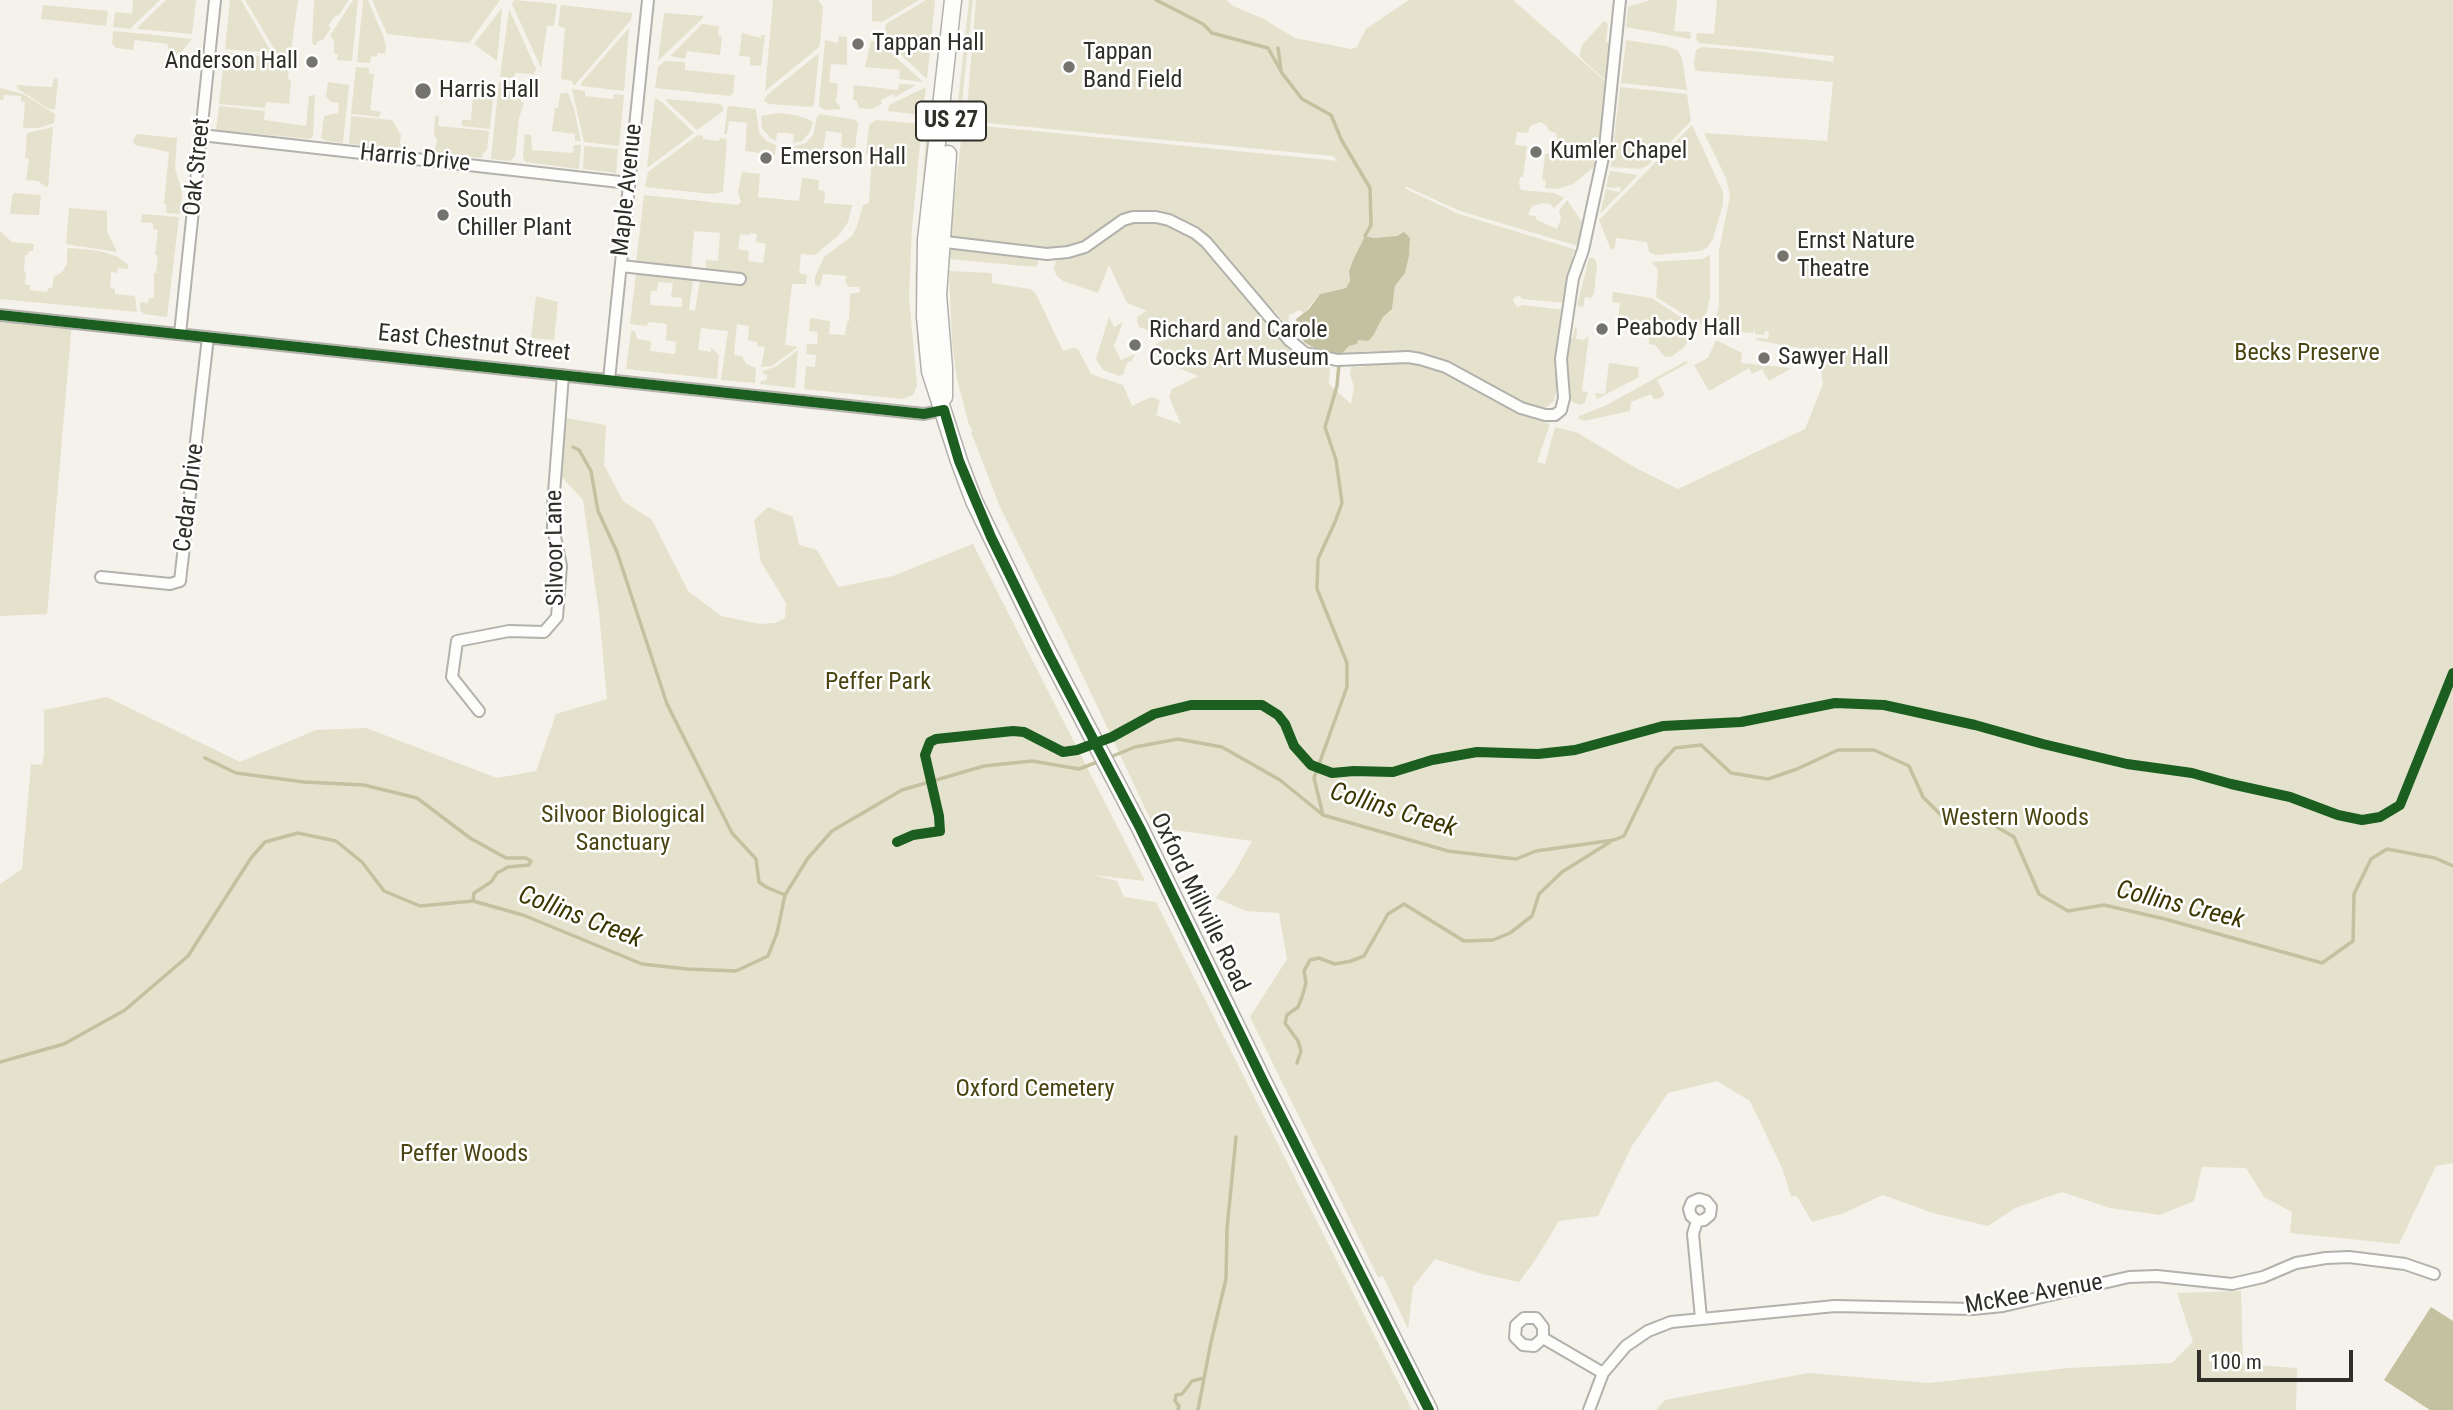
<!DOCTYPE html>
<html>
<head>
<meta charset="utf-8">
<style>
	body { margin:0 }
	#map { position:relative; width:2453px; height:1410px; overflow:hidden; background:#f4f2ea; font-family:"Roboto Condensed",sans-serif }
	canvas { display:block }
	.scale { position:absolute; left:2197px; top:1350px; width:156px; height:32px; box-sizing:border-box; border:4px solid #2f2e29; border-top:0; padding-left:9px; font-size:21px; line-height:24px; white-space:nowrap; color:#2f2e29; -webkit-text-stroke:5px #fff; paint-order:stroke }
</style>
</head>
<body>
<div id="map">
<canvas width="2453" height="1410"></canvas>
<div class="scale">100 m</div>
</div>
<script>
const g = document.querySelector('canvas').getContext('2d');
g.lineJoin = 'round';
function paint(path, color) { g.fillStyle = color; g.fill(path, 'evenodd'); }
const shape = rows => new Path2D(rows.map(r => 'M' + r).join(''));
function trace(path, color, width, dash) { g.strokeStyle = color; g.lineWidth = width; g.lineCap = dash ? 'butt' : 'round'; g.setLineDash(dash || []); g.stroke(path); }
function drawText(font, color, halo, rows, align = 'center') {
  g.font = font + ' "Roboto Condensed",sans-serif'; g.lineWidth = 5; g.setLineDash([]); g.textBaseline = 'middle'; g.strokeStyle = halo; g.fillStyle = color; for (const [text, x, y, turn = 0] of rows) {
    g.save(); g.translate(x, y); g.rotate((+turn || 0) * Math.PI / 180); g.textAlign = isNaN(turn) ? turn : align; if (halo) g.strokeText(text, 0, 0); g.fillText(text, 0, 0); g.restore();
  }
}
const green = shape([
	[133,0,160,0,130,29,113,27,115,12,132,14],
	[166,0,196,0,192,34,138,29,138,27],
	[230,0,241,0,272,53,225,49],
	[245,0,298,0,291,51,288,51,287,55,277,54],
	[314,0,349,0,338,16,336,15,328,26,331,28,323,40,318,41,316,45,313,45,312,40],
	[353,0,358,0,352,61,337,60,338,54,334,53,334,40,330,36],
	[363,0,368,0,384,38,386,47,385,54,377,53,377,57,371,56,370,63,357,62],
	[372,0,500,0,469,43,387,34],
	[514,0,557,4,554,26,547,26,541,68,512,4],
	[773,0,818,0,823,7,820,44,818,48,765,91],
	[872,0,919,0,882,22,872,21],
	[926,0,935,0,927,79,884,39,886,24],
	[969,0,973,0,960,120,956,120],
	[976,0,1226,0,1233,6,1262,18,1295,38,1351,49,1357,47,1366,29,1409,0,1513,0,1606,82,1598,148,1569,154,1560,150,1556,133,1549,131,1547,126,1540,122,1530,126,1528,133,1517,132,1515,145,1527,146,1523,177,1520,177,1519,184,1521,190,1554,193,1564,198,1554,208,1550,204,1543,203,1532,206,1528,215,1535,216,1537,220,1557,229,1561,219,1559,211,1567,200,1583,223,1578,246,1460,211,1407,187,1404,188,1459,214,1577,250,1573,254,1565,303,1523,299,1519,296,1515,297,1513,301,1517,307,1523,305,1564,310,1558,383,1554,401,1545,408,1528,405,1451,363,1427,355,1401,351,1366,351,1342,356,1349,346,1357,344,1357,339,1373,336,1383,317,1392,309,1395,286,1405,273,1397,236,1374,238,1365,236,1353,260,1349,271,1350,281,1346,288,1320,294,1304,313,1299,310,1289,315,1288,327,1275,311,1270,311,1219,247,1203,232,1175,217,1158,212,1133,211,1115,218,1080,244,1047,250,950,237,963,124,1338,161,1333,156,966,121],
	[1650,0,1677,0,1674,31,1691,32,1690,39,1626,27,1628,7],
	[1717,0,2453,0,2453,1163,2436,1166,2399,1244,2290,1233,2292,1212,2264,1197,2246,1168,2202,1167,2194,1201,2160,1215,2110,1208,2062,1192,2015,1208,1988,1226,1933,1213,1883,1195,1844,1213,1812,1222,1797,1196,1791,1196,1783,1170,1750,1101,1717,1081,1668,1093,1632,1146,1598,1216,1559,1221,1536,1259,1519,1282,1482,1274,1435,1259,1413,1287,1408,1329,1383,1276,1378,1277,1250,1017,1287,959,1279,913,1246,911,1216,898,1234,873,1252,841,1154,827,1066,640,1000,507,971,432,973,431,969,425,957,379,952,344,949,271,990,273,992,274,992,283,1030,289,1036,294,1063,351,1073,348,1078,349,1091,374,1123,385,1132,406,1151,397,1160,400,1156,415,1181,424,1169,397,1172,389,1198,376,1157,359,1159,353,1153,351,1156,344,1169,338,1139,327,1137,321,1138,316,1147,311,1127,303,1109,265,1098,293,1063,281,1056,275,1054,268,1056,261,1091,249,1127,224,1134,222,1157,222,1180,230,1209,251,1289,350,1308,359,1330,365,1329,384,1351,404,1354,386,1350,375,1351,367,1362,367,1368,364,1406,362,1424,365,1443,371,1523,416,1550,424,1537,462,1545,464,1555,427,1578,433,1636,468,1678,489,1805,429,1823,384,1818,347,1804,349,1756,340,1756,338,1768,339,1769,332,1765,331,1764,335,1755,334,1754,328,1753,333,1712,330,1719,306,1719,250,1730,196,1726,178,1704,133,1827,141,1833,82,1699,71,1695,70,1694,64,1696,50,1702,47,1763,52,1833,62,1834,56,1699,43,1696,39,1697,33,1714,34],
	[43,5,108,11,106,26,41,19],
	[561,5,632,13,631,20,574,86,572,81,561,79,565,28,558,26],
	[502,8,502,9,497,61,474,44],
	[509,9,536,69,534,74,515,73,514,78,500,77],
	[664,13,703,16,703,18,658,61],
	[1604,21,1608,24,1606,42,1610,43,1606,79,1604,79,1580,57,1580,54,1582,45],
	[702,24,719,26,718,36,722,37,720,55,687,51,685,59,670,56],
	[629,28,624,91,581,86,581,83],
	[113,31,135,33,192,39,179,55,168,54,168,44,135,40,133,50,116,48,112,43],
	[742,33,761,38,761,35,765,35,761,66,750,65,750,57,739,56],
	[839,36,847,37,847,65,831,64,829,82,838,84,836,101,841,109,825,110,820,107,819,104,825,40,838,43],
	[1626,40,1666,46,1677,50,1682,58,1687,90,1621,83],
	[871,41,879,42,923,82,899,79,900,70,865,67],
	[225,52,287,59,286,65,289,66,288,79,291,80,289,104,266,102,265,108,219,104],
	[819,53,814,103,812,107,769,104,764,101,766,96],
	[665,61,685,62,685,70,735,75,733,93,730,96,655,88,658,67],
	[356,67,369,68,369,74,374,74,370,110,381,112,379,117,351,114],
	[54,78,58,79,55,109,49,109,18,89,16,85,52,87],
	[328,82,349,85,343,143,326,141,321,138,324,116,338,113,339,103,331,102,326,97],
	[499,82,514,83,513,91,522,93,521,102,524,103,519,118,515,156,510,161,491,159],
	[899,84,916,85,895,97,893,94,881,100,882,104,872,109,859,108,857,101,853,100,854,85,898,90],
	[926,87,922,115,888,111,889,105],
	[1620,87,1687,94,1691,121,1648,165,1641,169,1611,167],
	[0,88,23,94,55,114,54,123,39,128,23,128,25,102,21,101,21,96,4,95,3,100,0,100],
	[572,89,585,91,585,96,613,99,614,94,624,95,619,146,584,142],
	[564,93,568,93,574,109,581,141,575,141,575,134,552,131,555,108,558,108,560,94],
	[315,95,313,136,310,139,216,130,219,106,265,111,264,120,306,126,309,96],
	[473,97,493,99,490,129,462,126,462,120,471,120],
	[655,98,661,101,694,133,647,168],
	[667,99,720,104,723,107,723,111,697,130,666,101],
	[728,106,756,109,759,133,767,141,776,145,775,155,745,151,747,123,729,121,727,134,724,134],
	[778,113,795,115,808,119,813,122,810,132,802,141,793,143,794,135,789,133,777,133,776,141,770,138,762,128,761,116],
	[820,114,856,120,858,124,855,149,841,147,842,133,826,131,822,159,791,156,792,147,806,143,813,135,817,117],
	[351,116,392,120,401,135,400,144,402,148,349,144],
	[435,116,439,116,438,126,489,131,487,150,483,153,482,158,435,153,433,150,436,147,437,140,434,134],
	[876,120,922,124,912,228,909,297,917,385,913,395,902,399,804,389,806,366,815,367,816,355,806,354,807,344,817,344,818,332,809,331,810,318,830,321,829,334,845,335,847,322,849,321,850,294,860,292,859,287,850,287,847,285,845,280,847,276,823,274,820,286,815,285,815,277,824,257,852,236,857,226,863,205,869,203,872,157,866,153,869,125],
	[927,125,932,128,932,160,925,181,917,274,921,368,917,341,915,276],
	[1692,125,1723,192,1723,204,1713,239,1707,248,1700,251,1656,255,1649,252,1647,242,1616,238,1615,248,1611,250,1599,220],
	[53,127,48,187,46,187,38,181,26,180,29,159,25,158,27,133],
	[137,134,177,138,175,168,182,192,180,214,166,213,167,205,164,204,169,152,135,145,133,140],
	[525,134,531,135,532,150,573,153,574,145,581,145,579,169,525,162,523,156],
	[698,135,703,136,703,139,719,141,720,138,727,139,723,192,712,194,645,187,648,172],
	[584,146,618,149,616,173,583,169],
	[1555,152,1574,156,1598,152,1595,166,1573,184,1557,189,1545,188,1546,181,1542,180,1545,154],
	[1610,171,1638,175,1600,214,1606,189,1619,192,1621,190,1619,186,1615,188,1606,187],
	[742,172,760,174,758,197,799,201,802,178,819,180,818,190,825,191,824,203,852,205,848,222,838,236,815,255,801,254,799,273,807,275,806,284,792,284,785,345,798,347,772,366,761,367,765,347,757,346,757,342,748,340,749,326,737,324,734,355,742,356,746,364,756,368,755,383,721,380,728,331,701,328,698,350,711,352,711,348,719,355,717,379,626,369,631,331,635,331,637,339,651,341,650,351,675,354,676,342,666,340,667,324,648,322,647,326,630,324,636,273,693,280,689,310,695,311,700,280,741,284,706,271,706,260,718,261,720,233,694,231,691,269,636,263,644,195,738,205,741,202,738,192],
	[750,233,757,234,756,242,766,244,763,263,748,261,749,251,738,249,740,234,750,235],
	[658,282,673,283,671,297,682,298,682,307,650,305,651,291,657,291],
	[14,193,41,195,39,215,10,214,12,197],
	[69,208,107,211,107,231,117,252,66,244],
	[142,214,179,217,167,317,144,314,140,310,140,302,148,303,149,298,154,298,154,273,156,273,158,255,155,255,158,230,153,229,153,223,141,222],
	[0,231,12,242,34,244,33,251,29,251,28,255,25,255,24,272,26,273,25,285,30,285,30,290,47,292,48,288,52,288,54,277,62,272,67,264,67,249,70,248,100,251,118,257,128,265,128,269,118,268,117,273,111,272,110,288,115,289,115,294,135,296,137,312,0,299],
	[950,248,1036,258,1039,263,1035,267,949,259],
	[1710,255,1710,297,1707,311,1701,325,1656,297,1658,269,1651,262,1702,259],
	[1589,258,1594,258,1597,264,1594,293,1591,298,1585,297,1583,307,1577,306],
	[1613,292,1652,298,1698,329,1682,349,1672,356,1665,357,1655,345,1649,344,1649,331,1617,327,1620,303,1612,302],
	[536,296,558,302,554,340,531,338],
	[0,315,72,322,47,614,0,616],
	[1109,317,1114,327,1123,322,1114,346,1121,360,1135,354,1131,362,1128,361,1123,374,1119,376,1103,370,1096,359],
	[1575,327,1577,327,1576,339,1584,340,1589,335,1582,391,1588,392,1585,403,1580,405,1571,401,1567,382,1569,338,1573,338],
	[1716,340,1742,353,1741,363,1792,368,1769,381,1762,369,1752,374,1749,368,1709,391,1694,365,1708,358],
	[798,350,795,388,760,384,761,381,767,380,767,375,762,373,763,371,777,366],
	[1686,361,1688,363,1657,380,1665,395,1658,399,1654,399,1651,394,1631,402,1630,411,1584,421,1578,418,1579,416,1605,406],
	[1609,363,1638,367,1639,377,1597,399,1595,393,1605,394],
	[565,418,606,425,604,465,623,501,652,520,688,591,721,616,760,624,775,623,785,618,786,603,761,562,754,520,768,507,793,517,799,545,817,550,838,587,893,576,973,544,1145,881,1093,875,1117,881,1124,897,1156,902,1412,1410,0,1410,0,884,22,869,31,764,42,765,44,754,44,710,107,697,240,762,316,730,366,728,497,778,536,771,556,714,607,699,599,613,583,500,561,476],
	[2241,1291,2243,1364,2297,1368,2296,1410,1656,1410,1665,1400,1808,1373,1928,1383,2069,1368,2172,1363,2193,1342,2177,1293]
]);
const water = shape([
	[1404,232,1410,238,1409,256,1405,273,1395,286,1392,309,1383,317,1373,336,1368,341,1358,340,1357,344,1349,346,1342,354,1320,351,1305,343,1299,335,1296,319,1309,309,1320,294,1346,288,1350,281,1349,271,1353,260,1365,236,1374,238,1397,236],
	[2431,1307,2453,1321,2453,1410,2430,1410,2384,1380]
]);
const stream = shape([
	[1156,0,1203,24,1212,33,1268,48,1282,73,1302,99,1331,115,1342,141,1370,188,1371,225,1365,236],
	[1278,48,1281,70],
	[573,447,579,450,591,471,598,511,617,552,667,704,732,833,756,859,759,882,766,887,785,895],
	[205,758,236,773,304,782,364,785,417,798,470,838,506,858,526,858,531,861,529,865,508,867,497,873,491,882,474,893,473,901],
	[1108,758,1135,747,1178,739,1222,747,1280,780,1323,815,1448,851,1516,859,1536,851,1614,840,1624,836,1657,768,1675,748,1701,745,1731,773,1768,779,1797,769,1838,750,1874,750,1909,766,1923,797,1942,816,1985,820,2014,837,2039,894,2068,911,2104,905,2165,919,2322,963,2353,941,2354,894,2371,859,2387,849,2435,858,2453,866],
	[1323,815,1314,778,1347,687,1347,663,1317,589,1318,559,1335,522,1342,503,1336,460,1325,427,1337,386,1340,353],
	[0,1062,64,1044,125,1010,188,956,251,858,265,842,298,833,336,841,362,862,384,891,420,906,473,901,523,915,642,964,687,969,736,971,768,956,777,933,785,895,808,858,832,831,902,790,984,766,1032,761,1079,769,1100,761],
	[1297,1063,1301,1051,1298,1041,1285,1023,1287,1015,1298,1007,1302,997,1306,983,1304,971,1310,960,1319,958,1335,964,1351,961,1364,956,1388,914,1404,904,1464,941,1493,940,1510,933,1532,916,1539,894,1562,872,1610,842],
	[1178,1410,1179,1406,1175,1401,1176,1395,1182,1394,1192,1381,1204,1378],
	[1198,1410,1211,1342,1226,1279,1227,1229,1236,1137]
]);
const minor = shape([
	[201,135,629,183],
	[937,241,1047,254,1068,252,1085,247,1123,220,1133,217,1156,217,1169,220,1195,233,1206,242,1289,340,1305,353,1337,360,1408,357,1420,359,1446,367,1521,408,1545,415,1555,415,1561,410,1564,398,1561,359,1573,278,1583,250,1605,148,1620,0],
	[621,266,740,279],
	[0,315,924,414,944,410],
	[180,334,215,0],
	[609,380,648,0],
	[101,577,170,584,180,581,208,337],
	[479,711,452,677,457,641,509,631,544,632,557,617,561,566,553,527,553,506,563,375],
	[1697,1221,1691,1216,1689,1209,1692,1202,1699,1199,1706,1201,1711,1207,1710,1215,1704,1220,1697,1221,1693,1234,1701,1318],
	[1543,1338,1534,1346,1523,1345,1515,1337,1516,1325,1524,1318,1536,1318,1543,1327,1543,1338,1603,1373],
	[1589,1410,1603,1373,1626,1346,1648,1331,1671,1322,1835,1306,1973,1309,2003,1306,2129,1277,2157,1276,2232,1284,2263,1277,2296,1263,2326,1258,2349,1257,2405,1264,2434,1274]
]);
const highway = shape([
	[953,0,926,240,925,317,930,371,959,461,974,501,1040,637,1140,828,1264,1083,1429,1410],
	[944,397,944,368,938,295,948,154]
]);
const cycleway = shape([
	[0,315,924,414,944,410,959,461,991,537,1049,655,1140,828,1264,1083,1429,1410],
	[897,842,913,835,940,831,939,816,925,755,930,742,936,739,1013,731,1024,732,1063,752,1077,750,1112,737,1154,714,1191,705,1262,705,1278,715,1285,724,1294,746,1311,765,1332,773,1354,771,1393,772,1432,760,1477,752,1538,754,1575,750,1663,726,1741,722,1835,703,1884,705,1975,725,2043,744,2127,764,2192,773,2231,784,2290,797,2338,815,2362,820,2380,817,2400,805,2453,673]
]);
const markers = [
	[858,44,7,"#74736d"],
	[312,62,7,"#74736d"],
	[1069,67,7,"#74736d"],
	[423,91,9,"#74736d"],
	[1536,152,7,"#74736d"],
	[766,158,7,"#74736d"],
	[443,215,7,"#74736d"],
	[1783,256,7,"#74736d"],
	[1602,329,7,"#74736d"],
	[1135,345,7,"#74736d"],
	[1764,358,7,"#74736d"]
];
const shields = [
	[951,121,70]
];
const shieldNames = [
	["US 27",951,121]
];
const poiNames = [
	["Tappan Hall",872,44],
	["Tappan",1083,53],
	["Band Field",1083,81],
	["Anderson Hall",298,62,"right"],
	["Harris Hall",439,91],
	["Kumler Chapel",1550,152],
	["Emerson Hall",780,158],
	["South",457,201],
	["Chiller Plant",457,229],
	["Ernst Nature",1797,242],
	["Theatre",1797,270],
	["Peabody Hall",1616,329],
	["Richard and Carole",1149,331],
	["Cocks Art Museum",1149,359],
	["Sawyer Hall",1778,358]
];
const streetNames = [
	["Harris Drive",415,159,6],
	["Oak Street",198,167,-84],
	["Maple Avenue",628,190,-84],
	["East Chestnut Street",474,344,6],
	["Cedar Drive",190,498,-83],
	["Silvoor Lane",556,548,-91],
	["Oxford Millville Road",1199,903,64],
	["McKee Avenue",2034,1295,-10]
];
const parkNames = [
	["Becks Preserve",2307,354],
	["Peffer Park",878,683],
	["Silvoor Biological",623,816],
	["Sanctuary",623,844],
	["Western Woods",2015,819],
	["Oxford Cemetery",1035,1090],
	["Peffer Woods",464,1155]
];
const waterNames = [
	["Collins Creek",1393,811,17],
	["Collins Creek",2180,906,14],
	["Collins Creek",580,918,21]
];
paint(green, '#e4e2cc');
paint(water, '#c4c1a1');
trace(stream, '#c4c1a1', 3.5);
trace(minor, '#b2b1ab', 14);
trace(highway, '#b2b1ab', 19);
trace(minor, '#fdfdfc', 10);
trace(highway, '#fdfdfc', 16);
trace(cycleway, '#1b5e20', 10);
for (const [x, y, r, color] of markers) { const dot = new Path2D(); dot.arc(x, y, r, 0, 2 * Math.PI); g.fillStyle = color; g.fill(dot); trace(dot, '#fff', 2.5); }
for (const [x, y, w] of shields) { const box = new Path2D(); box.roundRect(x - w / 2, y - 19.5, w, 39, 5); g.fillStyle = '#fff'; g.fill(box); trace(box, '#2f2e29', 2); }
drawText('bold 23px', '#2f2e29', null, shieldNames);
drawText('24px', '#2f2e29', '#fff', poiNames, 'left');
drawText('24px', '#2f2e29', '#fff', streetNames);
drawText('24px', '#4a4410', '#fff', parkNames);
drawText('italic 26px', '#3c3600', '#fff', waterNames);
</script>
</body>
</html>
